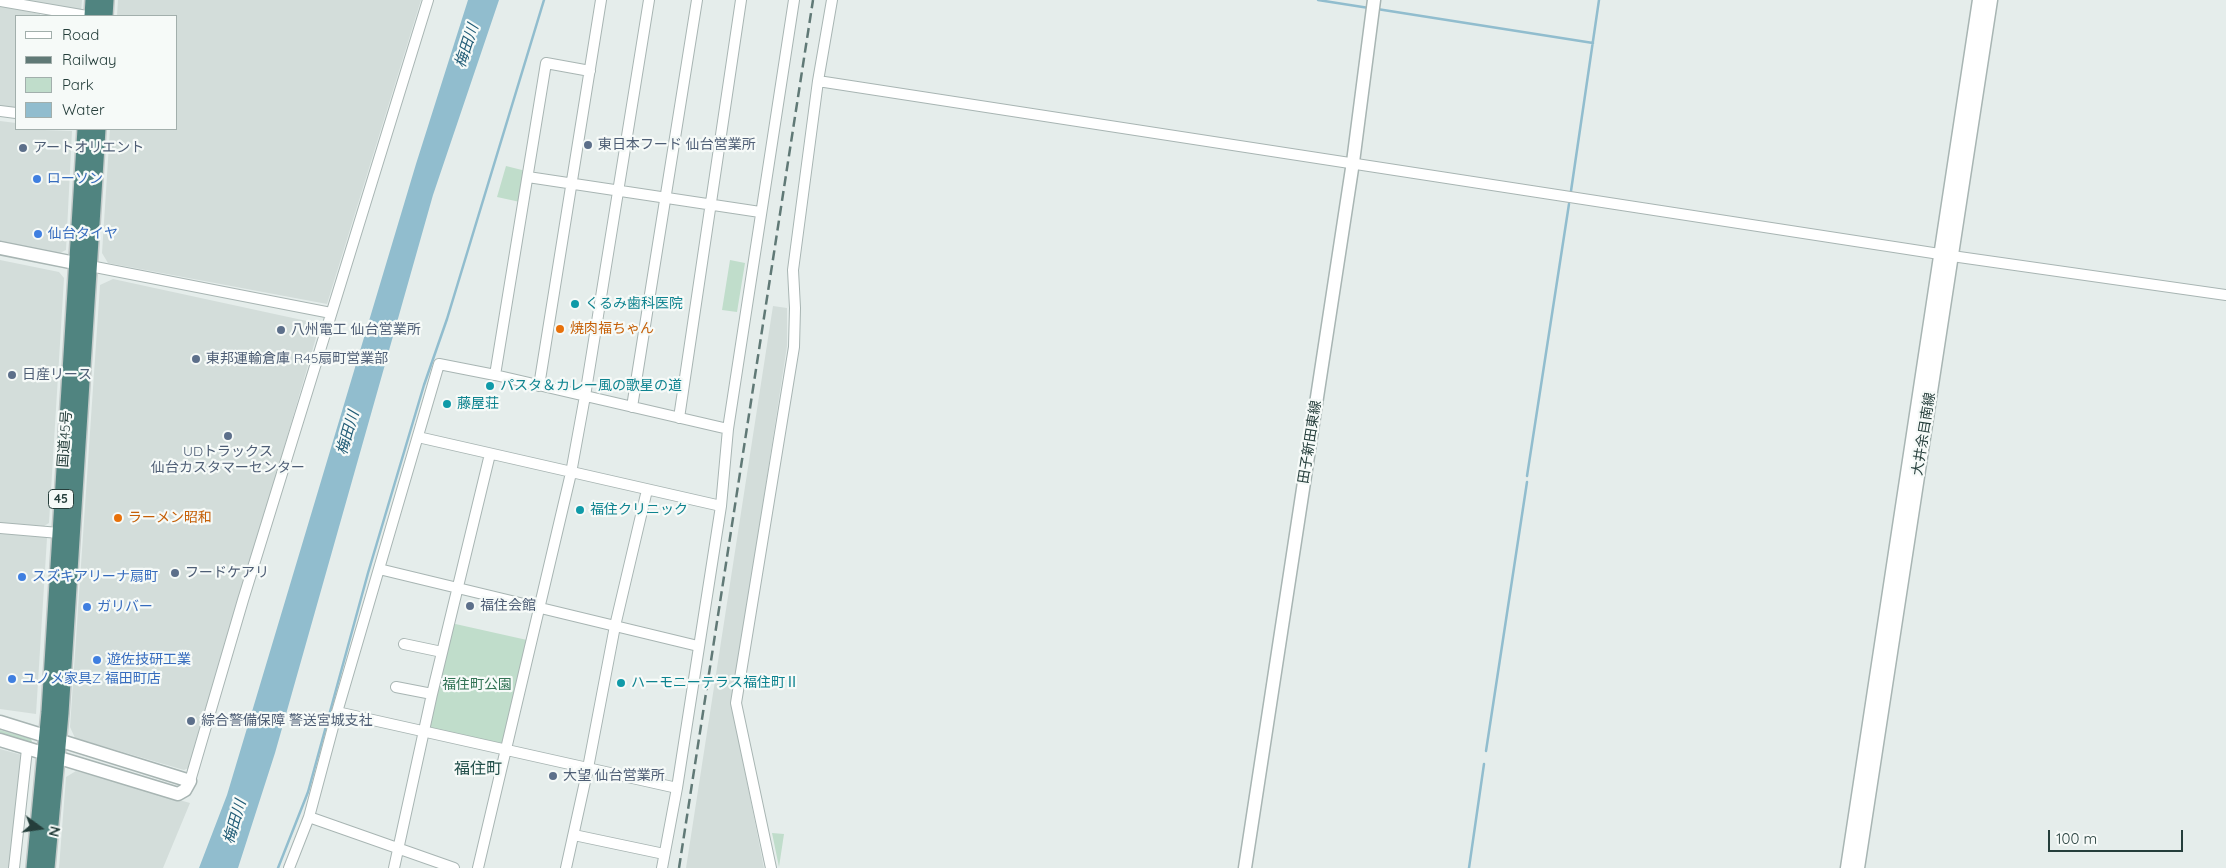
<!DOCTYPE html>
<html>
<head>
<meta charset="utf-8">
<style>
	body { margin:0 }
	#map { position:relative; width:2226px; height:868px; overflow:hidden; background:#e5edeb; font-family:Quicksand,sans-serif }
	canvas { display:block }
	.legend { position:absolute; left:15px; top:15px; width:162px; height:115px; box-sizing:border-box; background:#f6faf8; border:1px solid #a2afac; margin:0; padding:6px 9px; list-style:none; font-size:15px; color:#253e3b }
	.legend li { display:flex; align-items:center; gap:10px; height:25px }
	.legend b { width:25px; border:1px solid #a2afac }
	.north { position:absolute; left:15px; top:803px; width:50px; height:50px; -webkit-text-stroke:4px #f6faf8; paint-order:stroke; rotate:104deg; font-size:14px; font-weight:700; line-height:20px; text-align:center; color:#253e3b }
	.north::after { content:''; display:block; margin:auto; width:18px; height:22px; background:#253e3b; clip-path:polygon(50% 0,100% 100%,50% 72%,0 100%) }
	.scale { position:absolute; left:2048px; top:830px; width:135px; height:22px; box-sizing:border-box; border:2px solid #253e3b; border-top:0; padding-left:6px; font-size:15px; line-height:18px; white-space:nowrap; color:#253e3b; -webkit-text-stroke:4px #f6faf8; paint-order:stroke }
</style>
</head>
<body>
<div id="map">
<canvas width="2226" height="868"></canvas>
<ul class="legend">
<li><b style="height:6px;background:#fff"></b>Road</li>
<li><b style="height:6px;background:#607976"></b>Railway</li>
<li><b style="height:14px;background:#c0ddcb"></b>Park</li>
<li><b style="height:14px;background:#91bdce"></b>Water</li>
</ul>
<div class="north">N</div>
<div class="scale">100 m</div>
</div>
<script>
const g = document.querySelector('canvas').getContext('2d');
g.lineJoin = 'round';
function paint(path, color) { g.fillStyle = color; g.fill(path, 'evenodd'); }
const shape = rows => new Path2D(rows.map(r => 'M' + r).join(''));
function trace(path, color, width, dash) { g.strokeStyle = color; g.lineWidth = width; g.lineCap = dash ? 'butt' : 'round'; g.setLineDash(dash || []); g.stroke(path); }
function drawText(font, color, halo, rows, align = 'center') {
  g.font = font + ' Quicksand,"Noto Sans JP",sans-serif'; g.lineWidth = 4.5; g.setLineDash([]); g.textBaseline = 'middle'; g.strokeStyle = halo; g.fillStyle = color; for (const [text, x, y, turn = 0] of rows) {
    g.save(); g.translate(x, y); g.rotate((+turn || 0) * Math.PI / 180); g.textAlign = isNaN(turn) ? turn : align; if (halo) g.strokeText(text, 0, 0); g.fillText(text, 0, 0); g.restore();
  }
}
const built = shape([
	[10,0,82,0,81,13],
	[118,0,421,0,327,304,108,263,102,253,110,129,176,129,176,16,117,16],
	[0,6,40,14,40,16,16,16,16,110,0,108],
	[0,121,16,123,16,129,72,131,66,250,58,254,0,242],
	[0,260,59,272,64,278,49,523,44,526,0,523],
	[113,279,316,323,318,331,191,767,184,770,75,738,70,727,100,285],
	[773,306,787,308,787,346,732,706,764,868,686,868],
	[0,530,40,532,47,538,36,714,0,709],
	[0,749,22,755,9,868,0,868],
	[76,771,190,803,163,868,59,868,66,777]
]);
const green = shape([
	[506,166,526,171,520,202,497,197],
	[730,260,745,263,737,312,722,310],
	[451,623,527,640,503,746,427,729],
	[0,730,31,739,32,742,30,744,0,735],
	[772,833,784,834,779,867]
]);
const water = shape([
	[468,0,499,0,433,195,275,753,238,868,199,868,227,795,416,164]
]);
const stream = shape([
	[1318,0,1369,8],
	[1377,9,1593,43],
	[1571,191,1599,0],
	[1527,476,1569,204],
	[1486,751,1527,482],
	[278,868,308,792,368,573,424,385,447,319,544,0],
	[1469,868,1484,764]
]);
const minor = shape([
	[0,1,87,16],
	[818,81,1959,257,2226,295],
	[0,111,16,113],
	[528,177,760,212],
	[90,266,331,313],
	[495,375,546,63,590,71],
	[539,386,601,0],
	[632,407,697,0],
	[679,418,741,0],
	[418,437,721,506],
	[0,528,59,533],
	[379,569,698,646],
	[404,644,442,652],
	[396,687,432,694],
	[337,712,677,788],
	[190,781,243,600,428,0],
	[309,817,454,868],
	[574,835,664,854],
	[14,868,27,749],
	[289,868,309,817,337,712,439,364,495,375,728,429],
	[394,868,432,694,490,454],
	[478,868,571,473,585,396,649,0],
	[566,868,588,768,615,626,647,490],
	[662,868,677,788,721,506,728,429,794,0],
	[771,868,736,703,794,347,795,308,793,270,818,81,832,0]
]);
const tertiary = shape([
	[0,248,85,265],
	[0,722,190,781,185,790,178,794,0,740],
	[1245,868,1353,162,1374,0],
	[1847,868,1979,0],
	[1858,868,1991,0]
]);
const trunk = shape([
	[92,16,93,0],
	[105,16,106,0],
	[34,868,49,712,85,129],
	[47,868,61,713,98,129]
]);
const rail = shape([
	[679,868,813,0]
]);
const markers = [
	[588,145,5,"#5c6f8a"],
	[23,148,5,"#5c6f8a"],
	[37,179,5,"#3f7fe0"],
	[38,234,5,"#3f7fe0"],
	[575,304,5,"#0f9aa8"],
	[560,329,5,"#e8710a"],
	[281,330,5,"#5c6f8a"],
	[196,359,5,"#5c6f8a"],
	[12,375,5,"#5c6f8a"],
	[490,386,5,"#0f9aa8"],
	[447,404,5,"#0f9aa8"],
	[228,436,5,"#5c6f8a"],
	[580,510,5,"#0f9aa8"],
	[118,518,5,"#e8710a"],
	[175,573,5,"#5c6f8a"],
	[22,577,5,"#3f7fe0"],
	[470,606,5,"#5c6f8a"],
	[87,607,5,"#3f7fe0"],
	[97,660,5,"#3f7fe0"],
	[12,679,5,"#3f7fe0"],
	[621,683,5,"#0f9aa8"],
	[191,721,5,"#5c6f8a"],
	[553,776,5,"#5c6f8a"]
];
const shields = [
	[61,499,25]
];
const shieldNames = [
	["45",61,499]
];
const serviceNames = [
	["東日本フード 仙台営業所",598,145],
	["アートオリエント",33,148],
	["八州電工 仙台営業所",291,330],
	["東邦運輸倉庫 R45扇町営業部",206,359],
	["日産リース",22,375],
	["UDトラックス",228,452,"center"],
	["仙台カスタマーセンター",228,468,"center"],
	["フードケアリ",185,573],
	["福住会館",480,606],
	["綜合警備保障 警送宮城支社",201,721],
	["大望 仙台営業所",563,776]
];
const shopNames = [
	["ローソン",47,179],
	["仙台タイヤ",48,234],
	["スズキアリーナ扇町",32,577],
	["ガリバー",97,607],
	["遊佐技研工業",107,660],
	["ユノメ家具Z 福田町店",22,679]
];
const cultureNames = [
	["くるみ歯科医院",585,304],
	["パスタ＆カレー風の歌星の道",500,386],
	["藤屋荘",457,404],
	["福住クリニック",590,510],
	["ハーモニーテラス福住町Ⅱ",631,683]
];
const foodNames = [
	["焼肉福ちゃん",570,329],
	["ラーメン昭和",128,518]
];
const streetNames = [
	["大井余目南線",1924,434,-81],
	["国道45号",65,439,-86],
	["田子新田東線",1310,442,-81]
];
const parkNames = [
	["福住町公園",477,685]
];
const waterNames = [
	["梅田川",467,46,-72],
	["梅田川",348,433,-74],
	["梅田川",235,822,-74]
];
const quarterNames = [
	["福住町",478,769]
];
paint(built, '#d3ddda');
paint(green, '#c0ddcb');
paint(water, '#91bdce');
trace(stream, '#91bdce', 2.5);
trace(minor, '#a8b5b3', 12);
trace(tertiary, '#a8b5b3', 15);
trace(trunk, '#c2c9c8', 18);
trace(minor, '#fff', 10);
trace(tertiary, '#fff', 12);
trace(trunk, '#508480', 15);
trace(rail, '#607976', 2.5, [10, 5]);
for (const [x, y, r, color] of markers) { const dot = new Path2D(); dot.arc(x, y, r, 0, 2 * Math.PI); g.fillStyle = color; g.fill(dot); trace(dot, '#f6faf8', 2); }
for (const [x, y, w] of shields) { const box = new Path2D(); box.roundRect(x - w / 2, y - 9.5, w, 19, 4); g.fillStyle = '#f6faf8'; g.fill(box); trace(box, '#253e3b', 1); }
drawText('bold 12px', '#253e3b', null, shieldNames);
drawText('14px', '#4e5e75', '#f6faf8', serviceNames, 'left');
drawText('14px', '#366cbe', '#f6faf8', shopNames, 'left');
drawText('14px', '#0d838f', '#f6faf8', cultureNames, 'left');
drawText('14px', '#c56008', '#f6faf8', foodNames, 'left');
drawText('14px', '#253e3b', '#f6faf8', streetNames);
drawText('14px', '#327354', '#f6faf8', parkNames);
drawText('italic 15px', '#225d77', '#f6faf8', waterNames);
drawText('16px', '#224f4a', '#f6faf8', quarterNames);
</script>
</body>
</html>
